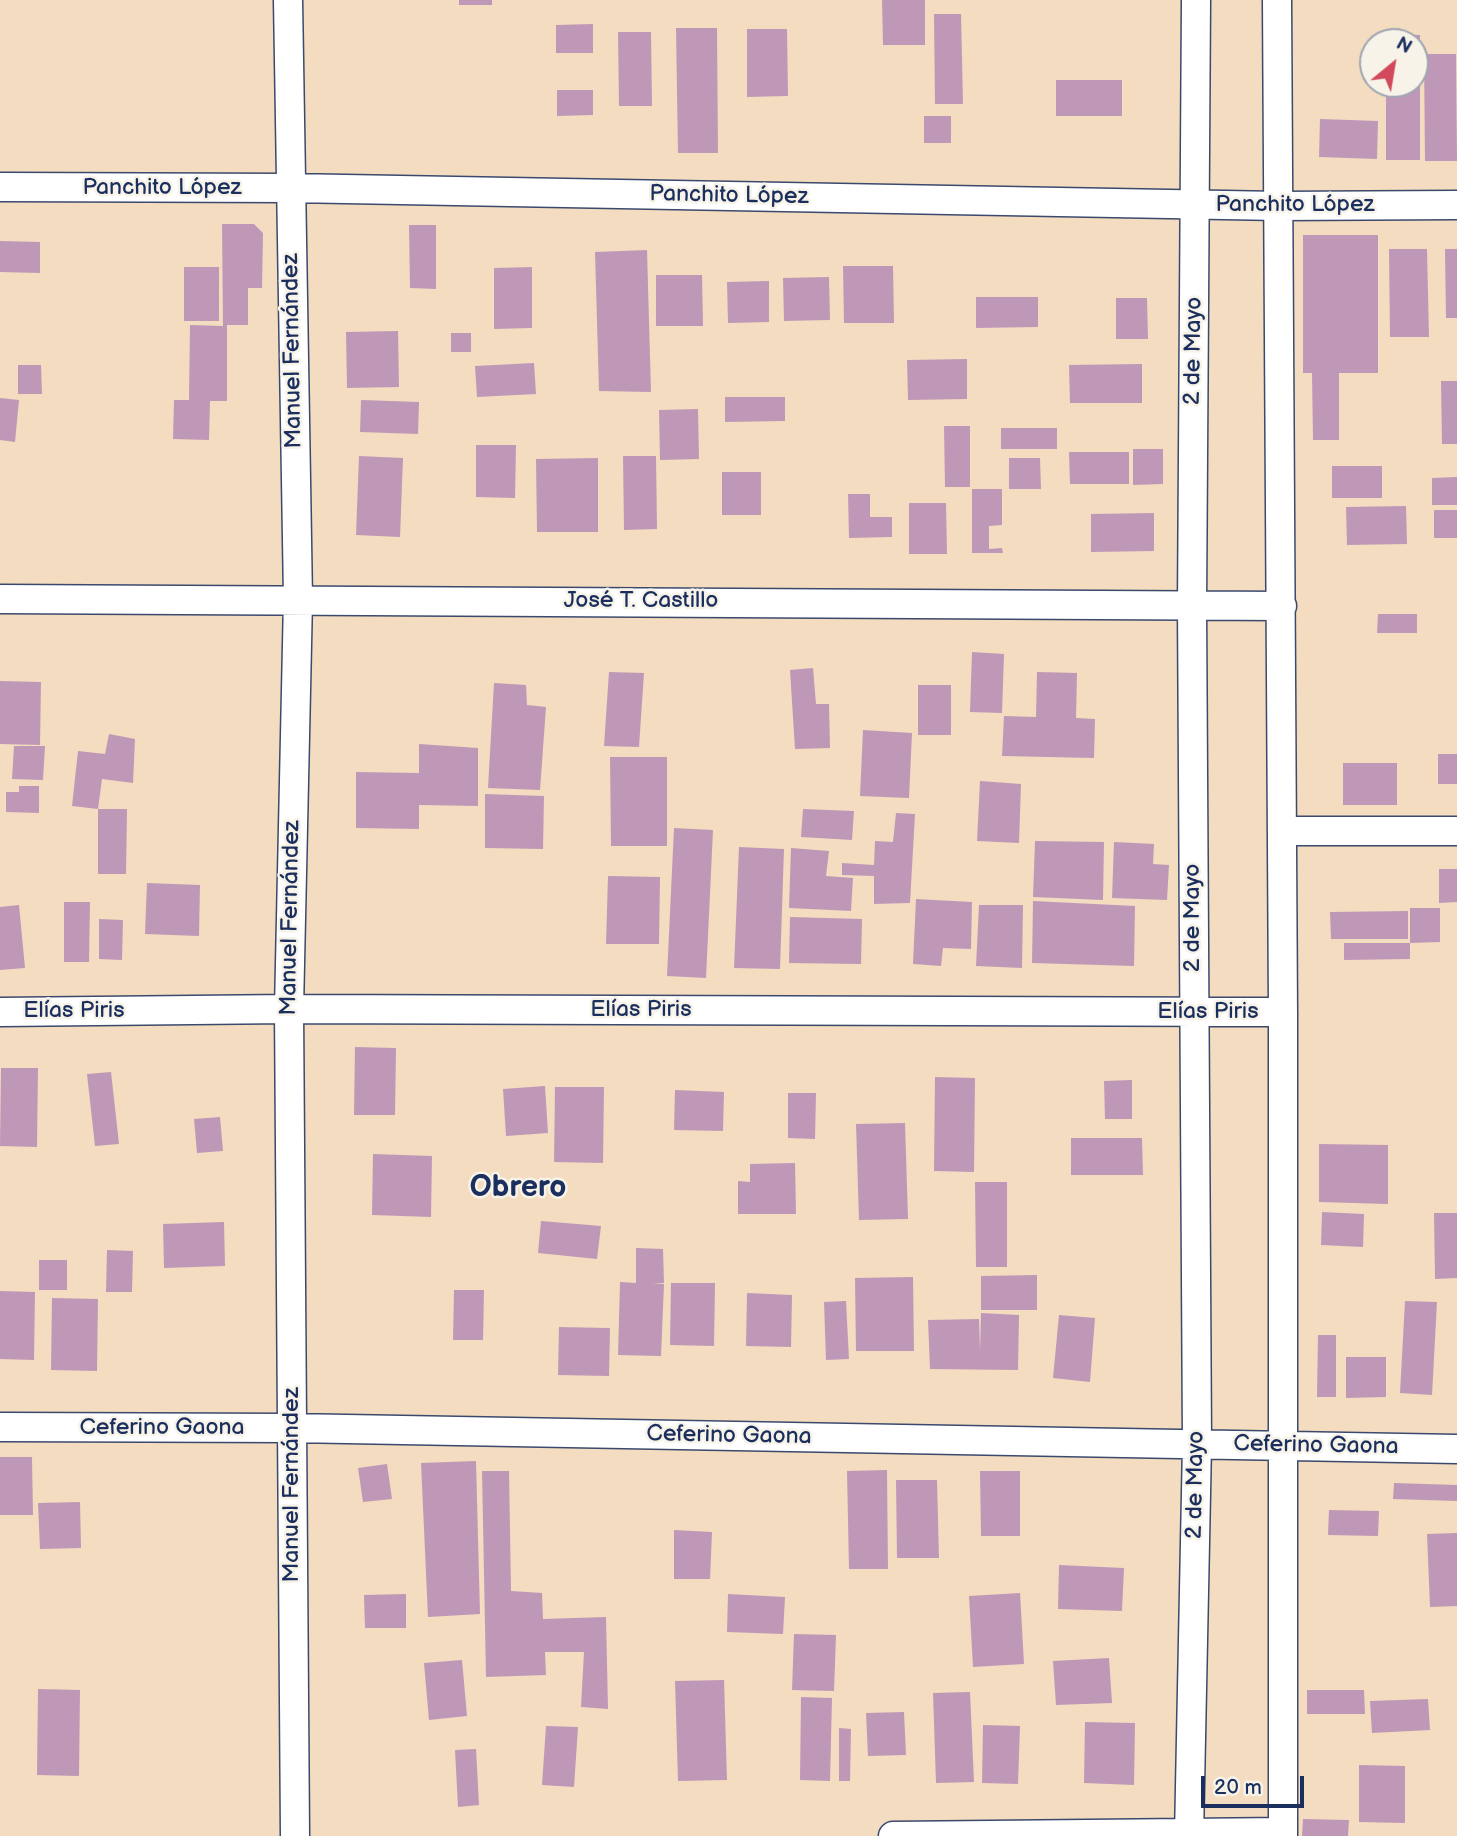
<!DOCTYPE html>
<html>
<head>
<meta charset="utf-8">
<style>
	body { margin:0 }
	#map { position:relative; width:1457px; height:1836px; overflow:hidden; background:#f3dcbf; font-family:"Balsamiq Sans",sans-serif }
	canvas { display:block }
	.north { position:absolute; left:1359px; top:28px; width:70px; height:70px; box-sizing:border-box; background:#f7f3e8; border:2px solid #9fa5b1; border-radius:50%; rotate:30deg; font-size:19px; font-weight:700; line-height:28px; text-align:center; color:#1b2f5e }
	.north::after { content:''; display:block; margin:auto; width:24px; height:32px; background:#d1495b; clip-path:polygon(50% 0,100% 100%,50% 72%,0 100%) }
	.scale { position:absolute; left:1201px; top:1776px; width:103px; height:32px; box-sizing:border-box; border:4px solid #1b2f5e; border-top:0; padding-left:9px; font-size:21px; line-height:24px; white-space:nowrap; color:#1b2f5e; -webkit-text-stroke:5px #f7f3e8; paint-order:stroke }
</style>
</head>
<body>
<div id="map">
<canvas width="1457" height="1836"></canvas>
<div class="north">N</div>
<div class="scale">20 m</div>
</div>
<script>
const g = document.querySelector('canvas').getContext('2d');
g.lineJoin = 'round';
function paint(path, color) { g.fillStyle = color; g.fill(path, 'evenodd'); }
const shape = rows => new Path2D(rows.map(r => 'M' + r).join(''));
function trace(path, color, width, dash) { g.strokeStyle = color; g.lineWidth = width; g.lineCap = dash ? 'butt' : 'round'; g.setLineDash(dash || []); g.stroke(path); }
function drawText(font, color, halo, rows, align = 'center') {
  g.font = font + ' "Balsamiq Sans",sans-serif'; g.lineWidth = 5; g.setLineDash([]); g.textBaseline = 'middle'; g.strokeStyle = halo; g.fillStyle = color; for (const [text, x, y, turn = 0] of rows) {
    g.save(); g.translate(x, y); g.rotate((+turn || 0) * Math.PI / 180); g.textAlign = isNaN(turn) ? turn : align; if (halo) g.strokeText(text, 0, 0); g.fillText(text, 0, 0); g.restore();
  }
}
const building = shape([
	[459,0,492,0,492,5,459,5],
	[882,0,925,0,925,45,883,45],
	[934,14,961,14,963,104,935,104],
	[593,24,593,53,556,53,556,25],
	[676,28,717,28,718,153,678,153],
	[747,29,787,29,788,96,747,97],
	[618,32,651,32,652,106,619,106],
	[1386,34,1420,35,1420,160,1386,160,1386,84,1415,84,1415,42,1386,42],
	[1424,54,1456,54,1457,161,1425,161],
	[1056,80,1122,80,1122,116,1056,116],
	[557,90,593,90,593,115,557,116],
	[924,116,951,116,951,143,924,143],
	[1320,119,1378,121,1377,159,1319,157],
	[222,224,254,224,263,233,262,288,248,288,248,325,227,325,227,401,210,401,209,440,173,439,174,400,189,400,190,325,223,326],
	[409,225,436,225,436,289,410,288],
	[1303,235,1378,235,1378,373,1339,373,1339,440,1313,440,1312,373,1303,373],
	[0,241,40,242,40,273,0,272],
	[1389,249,1427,249,1429,337,1390,337],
	[1445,249,1457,249,1457,318,1446,318],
	[647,250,651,392,599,391,595,252],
	[843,266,893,266,894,323,844,323],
	[184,267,219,267,219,321,184,321],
	[532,267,532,328,494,329,494,268],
	[656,275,702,275,703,326,656,326],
	[829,277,830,320,784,321,783,278],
	[769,281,769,322,728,323,727,282],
	[976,297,1038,297,1038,327,976,328],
	[1116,298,1147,298,1148,339,1116,339],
	[398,331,399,387,347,388,346,332],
	[451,333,471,333,471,352,451,352],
	[967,359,967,399,908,400,907,360],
	[534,363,536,394,477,397,475,366],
	[1142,364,1142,403,1070,403,1069,365],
	[18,365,41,365,42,394,18,394],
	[1441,381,1457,381,1457,444,1442,444],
	[725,397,785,397,785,421,725,422],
	[0,398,19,400,15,442,0,440],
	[361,400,419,402,418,434,360,432],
	[698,409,699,459,660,460,659,410],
	[944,426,970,426,970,487,945,487],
	[1001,428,1057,428,1057,449,1001,449],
	[476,445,516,445,515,498,476,497],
	[1133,449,1163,449,1163,484,1133,485],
	[1069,452,1129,452,1129,484,1070,484],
	[359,456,403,458,400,537,356,535],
	[623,456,656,456,657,529,624,530],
	[598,458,598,532,537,532,536,459],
	[1009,458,1040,458,1041,489,1009,489],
	[1332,466,1382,466,1382,498,1332,498],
	[722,472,761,472,761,515,722,515],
	[1457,477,1457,505,1432,505,1432,478],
	[972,489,1002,489,1002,525,989,526,989,549,1002,548,1003,553,972,553],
	[848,494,870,494,870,517,892,517,892,537,849,538],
	[909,503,946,503,947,554,909,554],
	[1406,506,1407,544,1347,545,1346,507],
	[1434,510,1457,510,1457,538,1434,538],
	[1154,513,1154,551,1091,552,1091,514],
	[1378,614,1417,614,1417,633,1377,633],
	[972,652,1004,654,1002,713,970,712],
	[813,668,816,704,829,704,830,748,795,749,790,670],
	[609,672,644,673,639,747,604,746],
	[1037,672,1077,673,1076,718,1095,719,1094,758,1002,756,1004,716,1036,717],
	[0,681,41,682,40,745,0,744],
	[494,683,526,685,527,705,546,707,540,790,488,788],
	[918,685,951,685,951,735,918,735],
	[863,730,912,733,909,798,860,796],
	[109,734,135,739,133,783,102,779,98,809,72,806,78,751,105,754],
	[419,744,478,748,478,806,419,805,419,829,356,828,356,772,419,773],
	[14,746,45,746,43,780,12,779],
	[1438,754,1457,754,1457,784,1438,784],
	[610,757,667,757,667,846,611,846],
	[1343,763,1397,763,1397,805,1343,805],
	[980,781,1021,784,1019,843,977,841],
	[19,786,39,786,39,813,6,812,6,792,19,792],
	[485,794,544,796,543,849,485,848],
	[98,809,127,809,126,874,98,874],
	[803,809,854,811,852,840,801,837],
	[896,813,915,814,910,903,874,904,874,876,842,875,842,863,874,865,875,841,893,842],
	[674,828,713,830,706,978,667,976],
	[1035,841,1104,842,1103,900,1033,897],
	[1114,842,1154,844,1153,864,1169,865,1167,900,1112,898],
	[739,847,784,849,780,969,734,968],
	[791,848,829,851,826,876,853,878,851,911,789,908],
	[1439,869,1457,869,1457,902,1439,903],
	[608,876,660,877,659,944,606,944],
	[147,883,200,885,199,936,145,934],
	[916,899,972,902,971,949,943,948,941,966,913,964],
	[1033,901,1135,906,1134,966,1032,963],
	[64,902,90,902,89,962,64,962],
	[19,905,25,968,0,970,0,907],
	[979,905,1023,905,1022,968,976,966],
	[1410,908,1440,908,1440,942,1410,943],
	[1408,911,1408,939,1331,939,1330,912],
	[790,917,862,919,861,964,789,963],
	[99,919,123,920,122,960,99,959],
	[1344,943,1410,943,1410,959,1344,960],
	[355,1047,396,1048,395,1115,354,1115],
	[1,1068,38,1068,37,1147,0,1146],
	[111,1072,119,1144,95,1146,87,1074],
	[935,1077,975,1078,974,1172,934,1171],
	[1132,1080,1132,1119,1105,1119,1104,1081],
	[545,1086,548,1133,506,1136,503,1089],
	[555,1087,604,1087,603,1163,554,1162],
	[675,1090,724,1092,723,1131,674,1130],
	[788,1093,816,1093,815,1139,788,1138],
	[220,1117,223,1151,197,1153,194,1119],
	[905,1123,908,1219,859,1220,856,1124],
	[1071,1138,1142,1138,1143,1175,1071,1175],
	[1319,1144,1388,1145,1388,1204,1319,1202],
	[373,1154,432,1156,431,1217,372,1215],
	[795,1163,796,1214,738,1214,738,1181,750,1182,750,1164],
	[975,1182,1007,1182,1007,1267,976,1267],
	[1322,1212,1364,1214,1363,1247,1321,1245],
	[1434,1213,1457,1213,1457,1278,1435,1279],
	[541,1221,601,1226,597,1259,538,1253],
	[224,1222,225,1266,164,1268,163,1224],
	[636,1248,663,1249,664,1283,652,1284,664,1284,661,1356,618,1355,620,1282,636,1283],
	[107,1250,133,1251,132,1292,106,1292],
	[39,1260,67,1260,67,1290,39,1290],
	[1037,1275,1037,1310,981,1310,981,1276],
	[913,1277,914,1351,856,1351,855,1278],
	[671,1283,715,1283,714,1346,670,1345],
	[454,1290,484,1290,483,1340,453,1340],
	[0,1291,35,1292,34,1360,0,1359],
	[747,1293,792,1295,791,1347,746,1346],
	[52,1298,98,1299,97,1371,51,1370],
	[846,1301,849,1359,826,1360,824,1302],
	[1405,1301,1437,1302,1432,1395,1400,1393],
	[981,1313,1019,1315,1018,1370,930,1369,928,1320,979,1319,980,1351],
	[1059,1315,1095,1318,1090,1382,1053,1378],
	[559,1327,610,1328,609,1376,558,1375],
	[1318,1335,1336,1335,1336,1397,1317,1397],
	[1346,1357,1386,1357,1386,1397,1346,1398],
	[0,1457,32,1457,33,1515,0,1515],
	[476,1461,480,1614,428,1617,421,1463],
	[387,1464,392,1499,363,1502,358,1468],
	[887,1470,888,1569,849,1569,847,1471],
	[482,1471,509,1471,511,1591,542,1593,543,1619,606,1617,608,1709,581,1707,584,1652,545,1652,546,1675,486,1677],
	[980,1471,1020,1471,1020,1536,981,1536],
	[896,1480,937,1480,939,1558,897,1558],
	[1394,1483,1457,1485,1457,1501,1393,1499],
	[80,1502,81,1548,40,1549,38,1503],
	[1329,1510,1379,1511,1378,1536,1328,1535],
	[674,1530,712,1532,710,1579,674,1579],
	[1457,1533,1457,1606,1430,1607,1427,1534],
	[1059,1565,1124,1568,1122,1611,1058,1609],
	[1020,1593,1024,1664,973,1667,969,1596],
	[406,1594,406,1628,365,1628,364,1595],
	[728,1594,785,1597,783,1634,727,1632],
	[794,1634,836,1635,834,1691,792,1690],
	[1109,1658,1112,1703,1056,1705,1053,1661],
	[462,1660,467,1716,429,1720,424,1663],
	[724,1680,727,1780,678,1781,675,1681],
	[38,1689,80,1690,79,1776,37,1775],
	[1307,1690,1364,1690,1365,1714,1307,1714],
	[970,1692,974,1782,936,1783,933,1693],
	[801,1697,832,1698,830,1781,800,1780],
	[1428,1699,1430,1730,1372,1733,1370,1701],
	[904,1712,906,1755,868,1756,866,1713],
	[1085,1722,1135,1723,1134,1785,1084,1783],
	[983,1725,1020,1726,1018,1784,982,1783],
	[546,1726,578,1727,574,1787,542,1785],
	[839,1728,851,1729,850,1781,839,1781],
	[476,1749,479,1805,458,1807,455,1750],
	[1359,1765,1405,1766,1405,1823,1359,1822],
	[1303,1819,1349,1820,1348,1836,1302,1836]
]);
const street = shape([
	[288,0,298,599,289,1009,295,1836],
	[1277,0,1283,1012,1283,1836],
	[0,187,290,188,1279,206,1457,205],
	[0,599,1282,606],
	[1282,831,1457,831],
	[0,1012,289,1009,1283,1012],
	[0,1427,291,1428,1457,1449],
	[893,1836,1283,1832],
	[1189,1836,1197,1444,1192,606,1196,0]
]);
const streetNames = [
	["Panchito López",162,188],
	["Panchito López",729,196,1],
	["Panchito López",1295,205],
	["Manuel Fernández",293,351,-91],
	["2 de Mayo",1194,351,-89],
	["José T. Castillo",641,601],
	["Manuel Fernández",291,918,-89],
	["2 de Mayo",1193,918,-90],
	["Elías Piris",641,1010],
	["Elías Piris",74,1011],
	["Elías Piris",1208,1012],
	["Ceferino Gaona",162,1428],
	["Ceferino Gaona",729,1436,1],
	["Ceferino Gaona",1316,1446,1],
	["Manuel Fernández",292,1485,-90],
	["2 de Mayo",1196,1485,-89]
];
const districtNames = [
	["Obrero",518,1188]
];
paint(building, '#bf98b8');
trace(street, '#3b496d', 31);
trace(street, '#fff', 28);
drawText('23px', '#1b2f5e', '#f7f3e8', streetNames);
drawText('bold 30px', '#1b2f5e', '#f7f3e8', districtNames);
</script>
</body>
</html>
